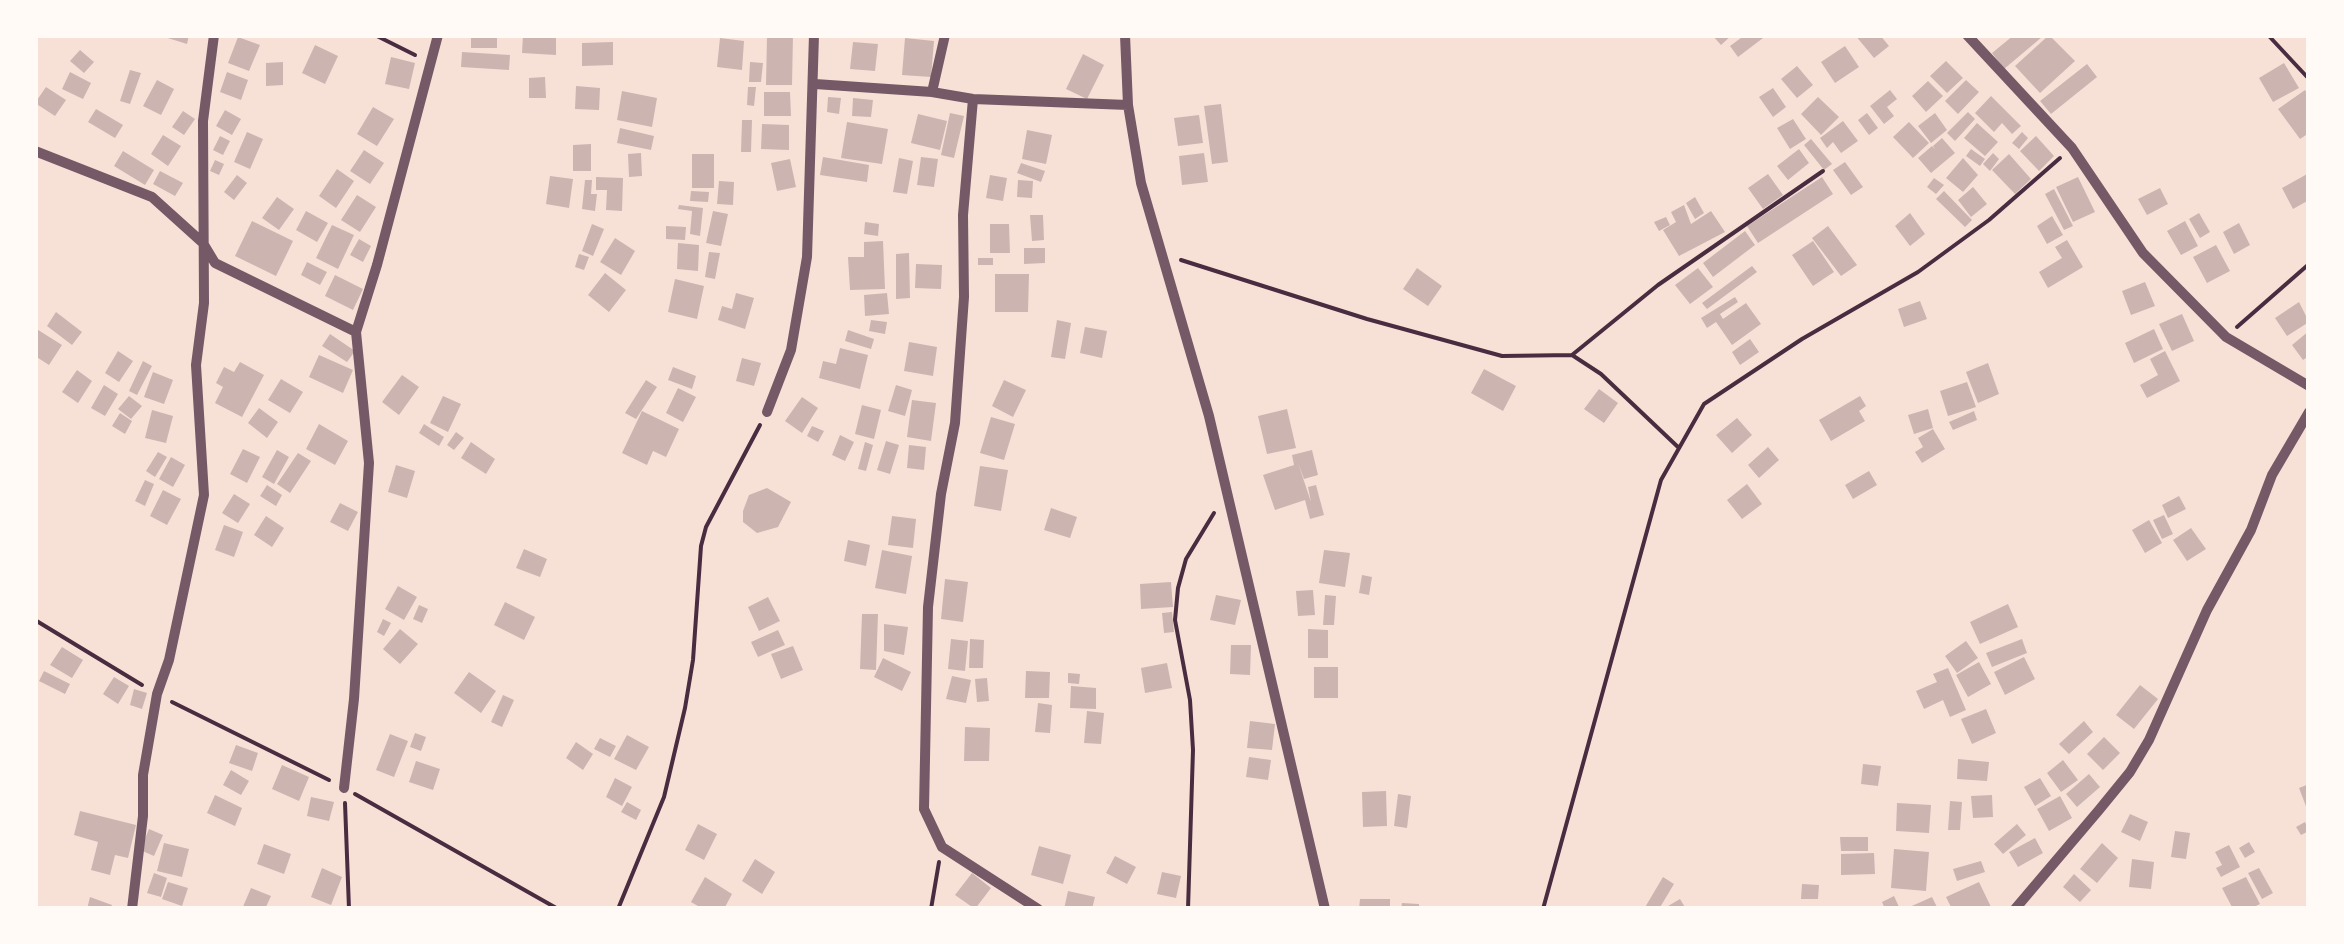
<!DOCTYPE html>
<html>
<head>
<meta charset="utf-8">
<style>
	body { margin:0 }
	#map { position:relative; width:2344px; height:944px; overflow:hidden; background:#f7e1d7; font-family:Barlow,sans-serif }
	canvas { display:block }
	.frame { position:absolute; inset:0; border:38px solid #fffaf5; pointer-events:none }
</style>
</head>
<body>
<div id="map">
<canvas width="2344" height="944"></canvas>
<div class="frame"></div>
</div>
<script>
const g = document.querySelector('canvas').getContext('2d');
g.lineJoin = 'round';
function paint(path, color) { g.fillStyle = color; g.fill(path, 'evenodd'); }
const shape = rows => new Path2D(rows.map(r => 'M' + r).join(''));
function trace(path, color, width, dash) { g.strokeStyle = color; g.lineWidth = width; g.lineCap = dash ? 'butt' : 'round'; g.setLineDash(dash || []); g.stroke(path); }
const building = shape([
	[158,35,189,35,187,44],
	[471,35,497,35,497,48,471,48],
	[523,35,556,35,556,55,522,53],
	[767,35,793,35,792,85,766,85],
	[1712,35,1732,35,1721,45],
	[1745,35,1767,35,1738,57,1730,46],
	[1855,35,1880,35,1889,46,1874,58],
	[2014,35,2042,37,2004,69,1992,53],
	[2049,35,2075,61,2040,93,2015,66],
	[238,37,260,45,249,71,228,63],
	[720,38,744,41,742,70,717,67],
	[905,38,934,41,931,77,902,75],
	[613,42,613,65,582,66,582,43],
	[853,42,878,44,875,71,850,69],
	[315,45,338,56,325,84,302,73],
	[1845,46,1859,67,1835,83,1821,62],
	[80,50,94,62,84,73,70,61],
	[462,52,510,55,509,70,461,67],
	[1083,54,1104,65,1087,99,1066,89],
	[391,57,415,63,409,89,385,84],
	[1946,61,1963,78,1947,93,1930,76],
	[283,62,283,85,266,86,266,63],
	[750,62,763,63,761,82,749,82],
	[2284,63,2299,88,2273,102,2259,78],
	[2087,64,2097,77,2051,114,2040,101],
	[1797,66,1813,85,1797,98,1781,79],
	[130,70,141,73,130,104,120,101],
	[70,72,91,83,83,99,62,89],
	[227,72,248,80,241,100,220,92],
	[545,77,546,98,529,98,529,78],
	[157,80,174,89,161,115,143,106],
	[1966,80,1979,92,1958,114,1945,101],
	[1928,81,1943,96,1926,112,1912,96],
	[576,86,600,88,599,110,575,109],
	[46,87,66,100,55,116,35,103],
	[748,87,756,87,754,106,747,105],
	[1773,88,1786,107,1773,117,1759,97],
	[1890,90,1897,99,1887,107,1894,116,1884,124,1870,106],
	[2305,90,2309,97,2309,133,2300,139,2278,109],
	[622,91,657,98,652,127,617,120],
	[764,92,790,92,791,116,764,116],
	[1991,96,2021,126,2012,134,2002,123,1994,132,1975,113],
	[828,97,841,98,839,114,827,112],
	[1818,97,1839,117,1821,135,1801,114],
	[853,98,873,100,871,117,852,116],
	[1221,104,1228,162,1212,164,1204,106],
	[373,107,394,119,377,146,357,134],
	[96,109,123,125,115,138,88,122],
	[225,110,241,119,232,135,216,126],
	[183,111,195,119,184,135,172,127],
	[1968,112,1975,119,1955,141,1947,133],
	[950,113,964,116,954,158,941,155],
	[1867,113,1878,128,1869,135,1858,120],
	[1935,113,1947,130,1931,143,1918,126],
	[918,114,947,121,940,150,911,143],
	[1199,115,1203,143,1178,146,1174,118],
	[1793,119,1806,139,1790,149,1777,128],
	[742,120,752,120,751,152,741,152],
	[1843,121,1858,141,1841,153,1833,142,1827,148,1820,138],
	[847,122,888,129,882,164,841,158],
	[1909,122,1929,143,1913,158,1893,137],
	[1977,123,1998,142,1985,156,1964,138],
	[762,124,789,125,789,150,761,149],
	[620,128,654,136,651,150,617,143],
	[1027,130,1052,135,1046,164,1022,159],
	[247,132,263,139,250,169,234,162],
	[2022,132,2028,138,2019,149,2012,143],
	[163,135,181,146,168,166,151,154],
	[220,136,230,141,223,155,213,150],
	[2036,136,2054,156,2039,171,2020,151],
	[1942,138,1955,153,1931,173,1918,158,1932,146,1935,149,1933,146],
	[1811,139,1832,164,1824,170,1804,145],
	[591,144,591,171,573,171,573,145],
	[1799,149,1809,163,1788,180,1777,166],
	[1971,149,1985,159,1980,166,1966,156],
	[364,150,384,163,370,184,350,171],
	[123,151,154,170,145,185,114,166],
	[641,153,642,176,629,177,628,154],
	[1204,153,1208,182,1182,185,1179,156],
	[1993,153,1999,159,1990,171,1983,164],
	[692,154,714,154,714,188,692,188],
	[2009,154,2031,179,2015,194,1992,170],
	[823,157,869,165,867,182,820,175],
	[921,157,938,159,934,187,917,185],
	[899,158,913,161,907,194,893,192],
	[1963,158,1978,175,1963,192,1946,178],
	[790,159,796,187,777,191,771,163],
	[215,160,224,164,219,175,210,171],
	[1845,162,1863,187,1851,195,1833,170],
	[1021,163,1045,171,1041,182,1017,173],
	[337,169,354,181,336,208,319,196],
	[160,171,183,183,175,196,153,184],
	[2309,173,2309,200,2293,209,2282,188],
	[1768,174,1783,195,1763,209,1748,188],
	[237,175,247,183,234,200,224,192],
	[990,175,1007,178,1003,201,986,198],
	[550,176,573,179,569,208,546,204],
	[596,177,623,178,622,211,606,210,607,190,596,190],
	[1822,177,1833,194,1758,243,1747,226],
	[2078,177,2095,212,2073,222,2056,187],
	[1934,178,1944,185,1936,194,1927,187],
	[585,180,592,180,591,194,597,194,595,211,582,209],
	[1018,180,1033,181,1032,198,1017,197],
	[719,181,734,182,733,205,717,204],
	[1973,187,1987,204,1971,217,1958,200],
	[2160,188,2168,204,2147,215,2138,199],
	[2054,189,2073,226,2064,230,2045,194],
	[691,191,709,192,708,202,690,201],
	[1944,191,1972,220,1965,227,1936,199],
	[357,195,376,207,360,232,341,220],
	[277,197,294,209,279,230,262,218],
	[1695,197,1704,213,1695,219,1686,203],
	[679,205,703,208,700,236,690,234,692,211,678,209],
	[1684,205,1691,224,1711,211,1725,232,1679,256,1663,230,1676,222,1671,212],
	[306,211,328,223,317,242,296,230],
	[713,211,728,214,721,246,706,243],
	[1910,213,1925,234,1910,246,1895,226],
	[2199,213,2210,232,2200,238,2189,219],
	[1030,215,1043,215,1044,240,1032,241],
	[2052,216,2063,235,2047,244,2037,226],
	[1666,217,1670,225,1659,231,1654,222],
	[252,221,293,241,276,276,235,256],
	[2185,221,2198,246,2181,255,2167,231],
	[865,222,879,224,878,236,864,234],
	[2239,223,2250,245,2234,254,2223,232],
	[592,224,604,229,593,256,582,251],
	[990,224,1009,224,1010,253,990,253],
	[332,225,354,235,338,269,316,258],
	[666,226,686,227,685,240,666,239],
	[1828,226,1857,265,1841,276,1812,238],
	[1745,231,1755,245,1713,277,1703,263],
	[615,238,635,251,621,275,600,262],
	[359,239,371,246,363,262,350,255],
	[2067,240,2083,267,2048,288,2039,272,2062,258,2055,247],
	[883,241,885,289,850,290,848,257,864,257,864,242],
	[1813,241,1834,272,1813,286,1792,255],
	[678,243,699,245,698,271,677,269],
	[2216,245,2230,271,2207,283,2193,257],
	[1024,248,1045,248,1045,263,1024,264],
	[709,252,720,253,715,279,705,277],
	[909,253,910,298,896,299,896,254],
	[579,254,589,257,584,270,575,267],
	[978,258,993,258,993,265,978,265],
	[307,262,327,272,320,285,301,275],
	[916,264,942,265,941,289,915,288],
	[1752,266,1757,272,1707,309,1702,303],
	[1417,268,1442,286,1428,306,1403,289],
	[1698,268,1713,287,1690,304,1675,285],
	[605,273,626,290,609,312,588,295],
	[995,274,1029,274,1028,312,995,312],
	[335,275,363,289,353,310,325,296],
	[675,279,704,286,697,319,668,312],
	[2145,282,2155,306,2131,315,2122,291],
	[736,293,754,298,745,329,718,320,722,306,732,309],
	[887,293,889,314,865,316,864,295],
	[1735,297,1738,302,1720,314,1723,319,1746,303,1761,324,1732,345,1716,322,1707,328,1701,318],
	[1920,301,1927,319,1904,327,1898,309],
	[2299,302,2309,322,2287,336,2275,318],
	[56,312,82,332,72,345,47,326],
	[2182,314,2194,341,2172,351,2159,324],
	[871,320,887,322,885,334,869,331],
	[1057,320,1071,323,1065,359,1051,357],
	[1085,327,1107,331,1102,358,1080,353],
	[35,328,62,345,49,365,35,356],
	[2154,329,2163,349,2134,363,2125,343],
	[848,330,874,339,871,349,845,341],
	[2309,331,2309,356,2303,360,2292,345],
	[330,334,355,351,347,362,322,346],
	[1750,339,1759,352,1740,365,1732,352],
	[909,342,937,347,933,376,904,371],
	[840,348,868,355,860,389,819,378,823,361,836,364],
	[118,351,133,361,119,382,105,373],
	[2165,351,2180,381,2147,398,2140,385,2158,375,2150,359],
	[319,355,353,370,343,393,309,377],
	[742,358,761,363,754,386,736,381],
	[143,361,152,366,137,395,129,391],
	[240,362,264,375,242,417,215,403,223,387,216,383,224,367,234,372],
	[1988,363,1999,394,1978,403,1966,372],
	[673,367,696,376,692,389,668,380],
	[1484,369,1516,386,1503,411,1471,393],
	[77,370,92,381,78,403,62,392],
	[153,372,173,380,164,404,144,397],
	[402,375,419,387,399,415,382,402],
	[281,379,303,392,290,413,268,400],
	[646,380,657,387,636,419,625,413],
	[1004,380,1026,390,1013,417,992,406],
	[1967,382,1976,407,1948,416,1940,391],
	[104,385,118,394,105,416,91,408],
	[896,385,912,390,905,416,888,411],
	[678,388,696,397,683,422,666,413],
	[1599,389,1618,403,1604,423,1584,409],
	[129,396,142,406,131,419,118,409],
	[443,396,461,404,448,432,430,423],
	[1860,396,1866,406,1859,411,1865,421,1831,441,1819,420],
	[802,397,818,408,802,433,785,421],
	[912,400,936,403,931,441,907,437],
	[862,405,881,410,874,439,855,434],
	[259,408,278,422,267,438,248,423],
	[1287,409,1296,448,1267,454,1258,416],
	[1928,409,1933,428,1914,434,1908,415],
	[152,410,173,416,166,443,145,438],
	[642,411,679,429,666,457,653,451,647,465,622,453],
	[1974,411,1977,420,1953,430,1949,422],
	[120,413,132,421,125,434,112,426],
	[991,417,1015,424,1004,460,980,453],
	[1737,418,1752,435,1732,453,1716,435],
	[319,424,348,441,335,465,306,449],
	[424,424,444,437,439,446,419,433],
	[812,426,824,431,818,442,807,436],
	[1933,429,1945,449,1922,463,1915,452,1923,447,1918,438],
	[456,432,464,438,454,450,447,445],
	[840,435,854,442,845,461,832,455],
	[886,441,899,445,890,474,877,470],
	[471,442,495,459,486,474,461,458],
	[865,442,873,445,866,471,858,469],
	[909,445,926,447,924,470,907,468],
	[1768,447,1779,460,1759,478,1748,465],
	[243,449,260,457,247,483,230,474],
	[277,450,289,457,274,484,262,477],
	[1312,450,1318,475,1304,479,1298,463,1311,502,1308,487,1316,485,1324,515,1310,519,1305,500,1275,510,1263,475,1294,465,1292,455],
	[158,452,167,457,155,477,146,471],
	[298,453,311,461,290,493,277,484],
	[171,457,185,465,173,487,159,479],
	[396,465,415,471,407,498,388,492],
	[980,466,1008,470,1001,511,974,506],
	[1869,471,1877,485,1853,499,1845,485],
	[145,480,154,484,145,506,135,501],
	[1747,484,1762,504,1742,519,1727,500],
	[267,485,282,495,276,506,260,496],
	[767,488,791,502,778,527,757,533,743,522,743,511,749,495],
	[163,490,181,499,167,525,150,516],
	[234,494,250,504,238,523,222,513],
	[2179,496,2186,509,2168,518,2162,505],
	[340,503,358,512,348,531,330,522],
	[1051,508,1077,517,1070,538,1044,530],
	[2164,515,2173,534,2162,539,2153,520],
	[266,516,284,528,272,547,254,535],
	[892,516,916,519,913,548,888,545],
	[2149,520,2162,543,2145,553,2132,530],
	[224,525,243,532,234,557,215,550],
	[2191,528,2206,549,2187,561,2173,540],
	[848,540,870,545,866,566,844,561],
	[524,549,547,559,540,577,516,568],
	[882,550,912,556,906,594,875,588],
	[1324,550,1350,553,1345,587,1319,583],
	[1362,575,1372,577,1369,595,1359,593],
	[945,579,968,582,963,622,941,619],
	[1171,582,1173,607,1141,609,1140,584],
	[398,586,417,597,404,620,385,609],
	[1313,590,1315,615,1298,616,1296,591],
	[1216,595,1241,600,1235,625,1210,620],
	[1325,595,1336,596,1334,625,1323,625],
	[768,597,780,621,759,631,748,607],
	[505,602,535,617,524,640,494,625],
	[2008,604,2018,627,1980,644,1970,622],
	[419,605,428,609,422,623,413,619],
	[1172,612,1174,632,1164,633,1162,613],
	[862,614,878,614,876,670,860,669],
	[383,619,391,623,384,636,377,632],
	[884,624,908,627,904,655,884,651],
	[400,629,418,644,400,664,383,649],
	[1308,629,1328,630,1328,658,1308,658],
	[778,630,785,645,758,657,751,642],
	[951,639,968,641,965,671,948,669],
	[970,639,984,640,983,668,969,668],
	[2022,639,2027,653,1992,667,1986,653],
	[1966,641,1978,658,1957,673,1945,656],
	[1231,645,1251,645,1250,675,1230,674],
	[793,646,803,670,781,679,771,654],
	[62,647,83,660,72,678,50,665],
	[2024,657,2035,679,2005,695,1994,672],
	[883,658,911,672,902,691,874,677],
	[1979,662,1991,684,1968,697,1956,675],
	[1167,663,1172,688,1145,693,1141,668],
	[1314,667,1338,667,1338,698,1314,698],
	[1948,668,1966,710,1950,717,1943,700,1924,709,1916,691,1937,682,1933,674],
	[44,671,70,684,65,694,39,681],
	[1026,671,1050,672,1049,698,1025,698],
	[469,672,496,691,481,713,454,693],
	[1068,673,1080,674,1079,684,1068,683],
	[952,676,971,680,966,703,946,699],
	[114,677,129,686,118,704,103,694],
	[987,678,989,701,977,702,975,679],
	[2140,685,2158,699,2134,729,2116,715],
	[1071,686,1096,688,1096,709,1070,708],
	[134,689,147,693,142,709,130,705],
	[503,695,514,700,502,727,491,722],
	[1038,703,1052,705,1050,733,1035,732],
	[1986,709,1996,733,1972,744,1961,719],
	[1087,711,1104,713,1101,744,1084,743],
	[1250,721,1275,724,1272,750,1247,748],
	[2084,721,2093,732,2069,754,2059,744],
	[965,727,990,728,989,761,964,761],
	[415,733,426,737,421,751,410,747],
	[390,734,408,741,394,777,376,770],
	[627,735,649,747,636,770,614,759],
	[2104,737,2120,753,2103,770,2087,754],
	[600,738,616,746,610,757,594,749],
	[576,742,593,754,583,770,566,758],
	[236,745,258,753,252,771,229,763],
	[1249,757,1271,760,1268,780,1246,777],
	[1958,759,1989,762,1987,781,1957,779],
	[2063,760,2078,780,2061,792,2047,773],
	[416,761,440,769,433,790,409,782],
	[1863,764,1881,766,1878,786,1861,784],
	[282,765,309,777,299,801,272,789],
	[231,770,249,781,241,795,223,785],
	[2089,774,2100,787,2077,807,2066,794],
	[615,778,632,787,622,806,606,797],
	[2040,778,2051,796,2035,806,2024,787],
	[2309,784,2309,814,2299,788],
	[1386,791,1387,826,1363,827,1362,792],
	[1398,794,1411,796,1407,828,1394,826],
	[215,795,242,808,235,826,207,813],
	[1992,795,1993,817,1973,818,1971,796],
	[2060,796,2072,818,2049,831,2037,809],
	[311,797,334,802,329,821,307,816],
	[1950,801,1962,802,1960,830,1948,830],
	[627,802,641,810,636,820,621,812],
	[1897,803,1931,805,1929,833,1896,831],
	[80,811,136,825,128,858,115,855,110,875,91,870,98,842,74,835],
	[2130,814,2148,822,2140,841,2121,832],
	[2305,822,2309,831,2301,835,2296,827],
	[698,824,717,834,704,860,685,850],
	[2017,824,2026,835,2003,854,1994,844],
	[149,829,163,835,154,856,140,850],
	[2175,831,2190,833,2186,859,2171,857],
	[1840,837,1868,837,1868,851,1841,851],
	[2035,838,2043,853,2018,867,2009,852],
	[2249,842,2255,852,2245,858,2239,848],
	[164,843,189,849,182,877,157,871],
	[2102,843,2118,858,2097,883,2080,869],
	[264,844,291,854,284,874,257,864],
	[2229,845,2240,867,2221,877,2216,868,2222,865,2215,852],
	[1039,846,1071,855,1063,884,1031,875],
	[1894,849,1929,852,1926,891,1891,888],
	[1874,853,1875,874,1841,875,1841,854],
	[1115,856,1136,867,1127,884,1106,873],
	[755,859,775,872,762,894,742,881],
	[2132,859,2154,862,2151,889,2129,887],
	[1981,861,1985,872,1957,881,1953,869],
	[322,868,342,877,331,905,311,897],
	[2259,868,2273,893,2262,899,2248,873],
	[1162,872,1181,876,1176,898,1157,894],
	[154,873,167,878,161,897,147,893],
	[972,873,991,888,975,909,955,895],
	[2074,874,2091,890,2080,902,2063,887],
	[705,877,732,894,724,909,703,909,691,902],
	[1663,877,1674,884,1659,909,1644,909],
	[2246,877,2260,904,2250,909,2233,909,2222,888],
	[168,882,188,888,182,906,162,899],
	[1979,882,1991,907,1952,909,1946,897],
	[1802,884,1819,885,1818,899,1801,899],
	[251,888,271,896,265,909,242,909],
	[1068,891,1095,897,1092,909,1064,909],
	[1894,896,1900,909,1885,909,1882,902],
	[90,897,112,905,111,909,87,909],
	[1932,897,1938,909,1905,909],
	[1360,899,1390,899,1390,909,1359,909],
	[1680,899,1686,909,1663,909],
	[1402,903,1419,904,1419,909,1401,909]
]);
const path = shape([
	[375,35,415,55],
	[2268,35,2309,79],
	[1181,260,1367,319,1502,356,1572,355,1601,374,1679,448],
	[2237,327,2309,264],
	[1572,355,1658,285,1823,171],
	[35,620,142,685],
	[172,702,329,780],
	[355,794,558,909],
	[345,803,349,909],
	[618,909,664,797,685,708,693,660,701,546,706,527,760,425],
	[931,909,939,862],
	[1188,909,1193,750,1190,700,1175,620,1178,588,1186,559,1214,513],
	[1543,909,1661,480,1704,404,1802,339,1918,272,1989,220,2060,158]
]);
const minor = shape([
	[1125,35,1128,105,1141,183,1209,416,1325,909],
	[1967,35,2072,148,2143,253,2226,337,2309,386],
	[815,84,932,92,973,99,1128,105],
	[932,92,945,35],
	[973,99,963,215,964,297,955,423,941,494,928,607,924,809,942,847,1038,909],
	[35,151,152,197,203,243,215,263,356,332],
	[767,412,791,350,807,257,814,35],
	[344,788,354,699,369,463,356,332,377,265,438,35],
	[132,909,143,816,143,775,157,694,169,660,204,495,196,365,204,303,203,121,214,35],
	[2015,909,2099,810,2130,772,2149,740,2207,610,2251,530,2272,475,2309,412]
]);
paint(building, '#ccb4b1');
trace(path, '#4a2c40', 4);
trace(minor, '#755966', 10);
</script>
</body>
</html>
